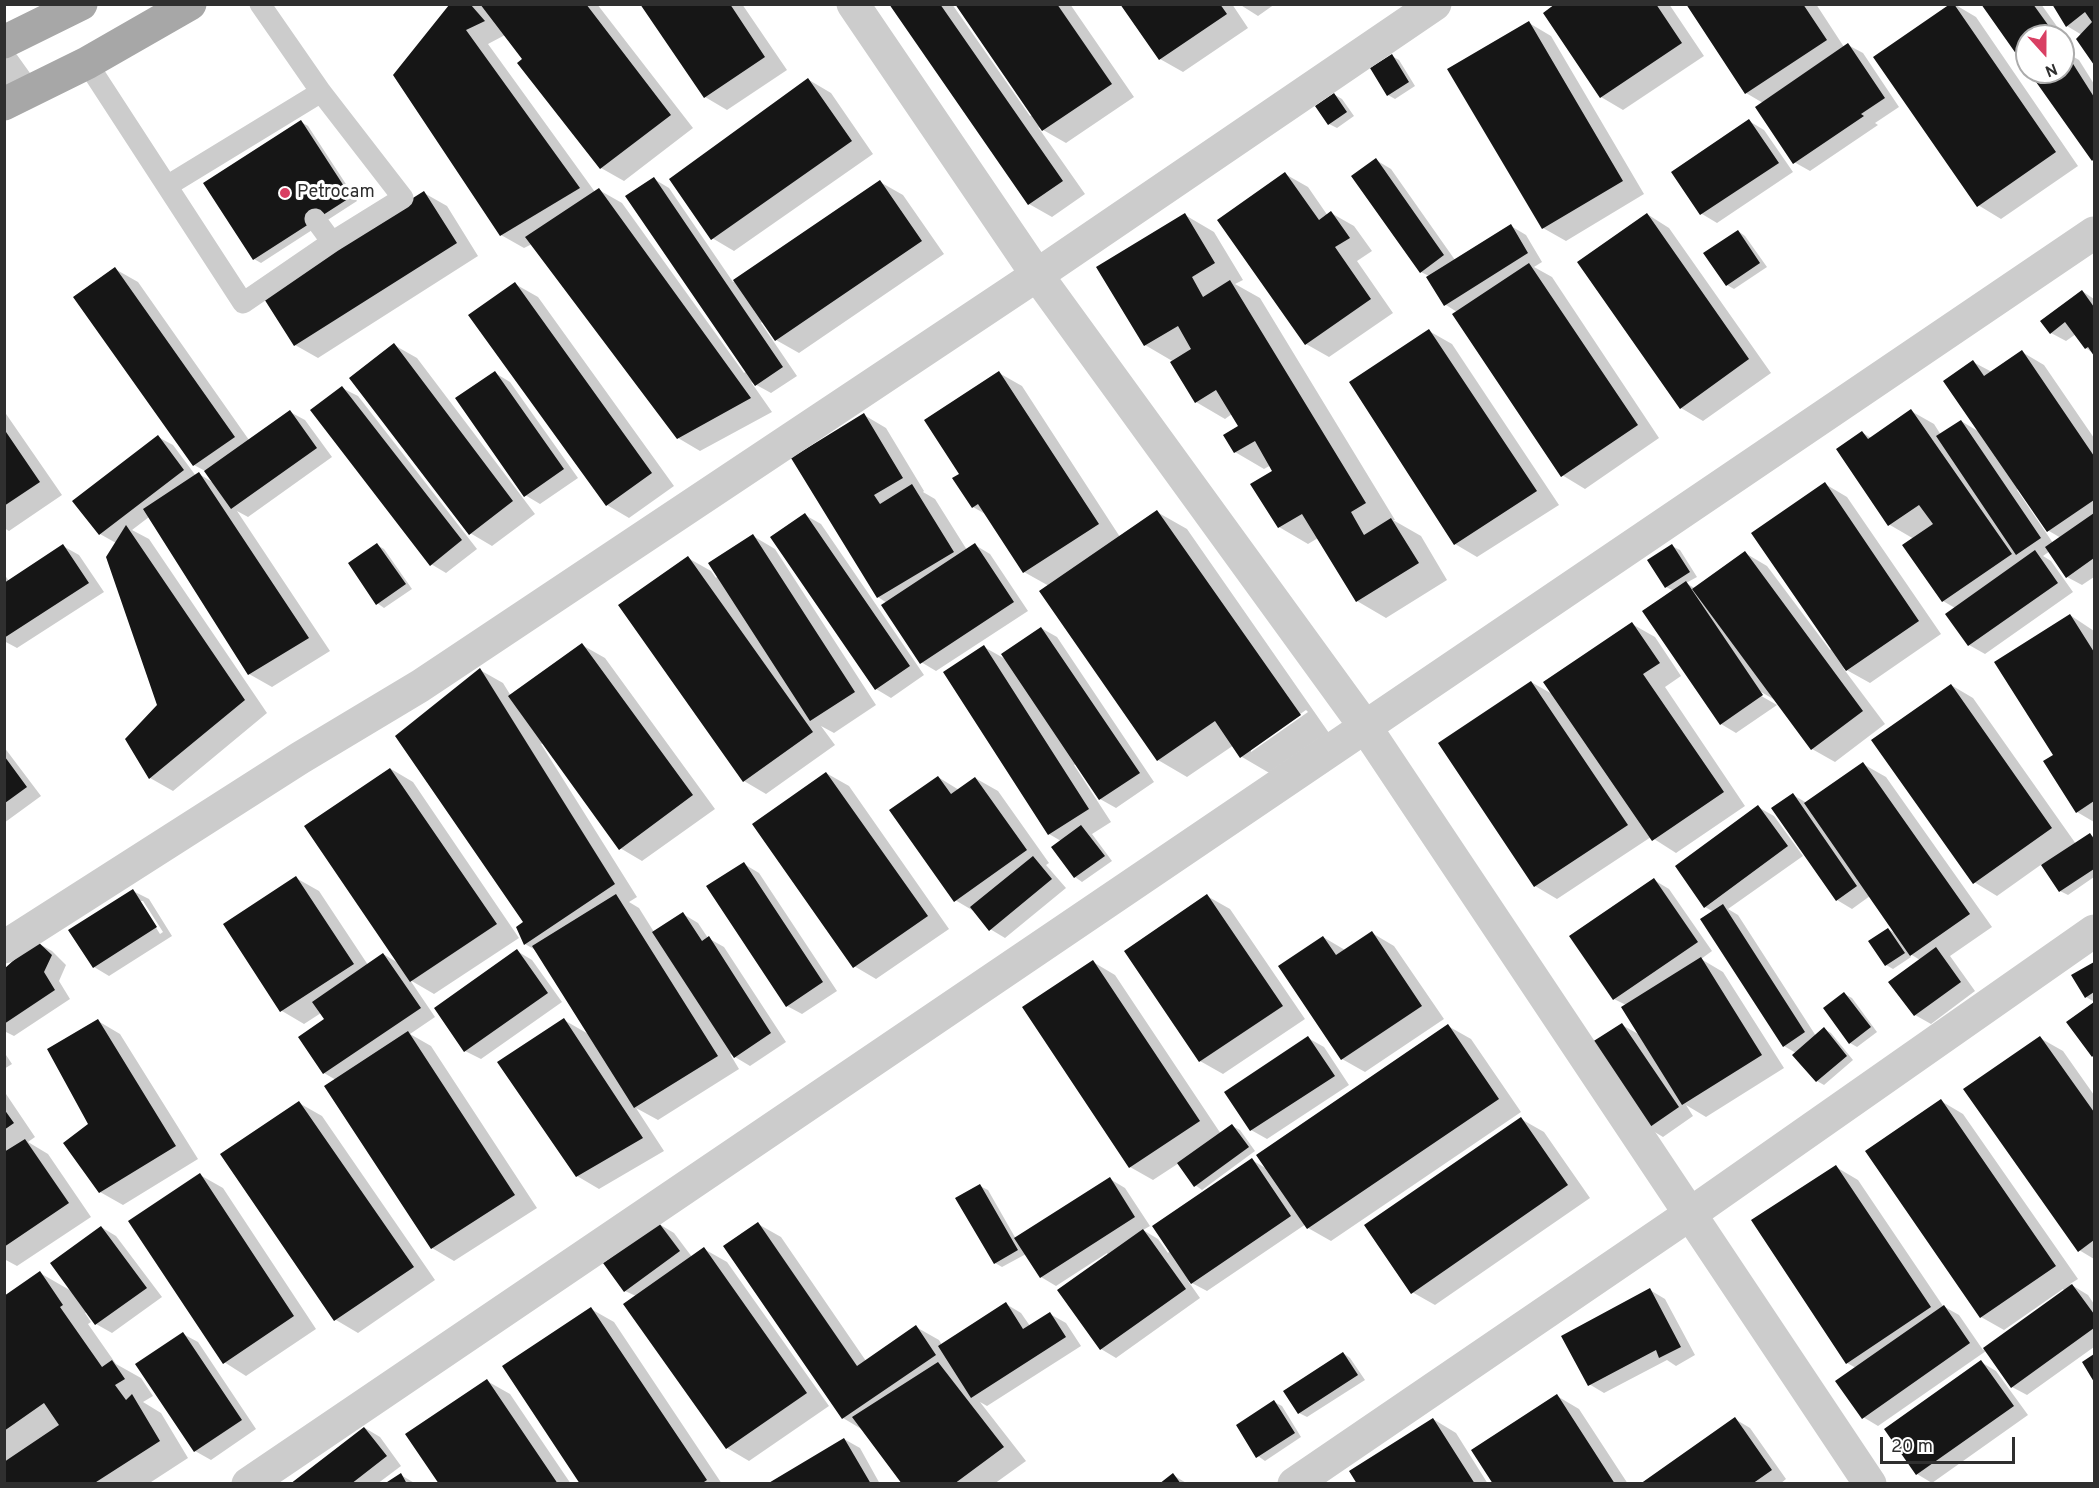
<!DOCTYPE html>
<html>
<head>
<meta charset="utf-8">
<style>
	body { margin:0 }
	#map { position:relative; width:2099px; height:1488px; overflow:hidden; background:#fff; font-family:Overpass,sans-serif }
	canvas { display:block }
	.frame { position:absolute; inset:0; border:6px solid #2f2f2f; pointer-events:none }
	.north { position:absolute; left:2015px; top:24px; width:60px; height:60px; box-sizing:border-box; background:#fff; border:2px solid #acacac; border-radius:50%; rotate:159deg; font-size:16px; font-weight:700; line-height:24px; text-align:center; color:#2f2f2f }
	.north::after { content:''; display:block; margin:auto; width:21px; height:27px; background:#d93f63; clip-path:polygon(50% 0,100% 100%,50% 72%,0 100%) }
	.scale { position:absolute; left:1880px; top:1437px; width:135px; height:27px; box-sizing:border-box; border:3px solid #2f2f2f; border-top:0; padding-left:8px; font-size:18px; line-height:21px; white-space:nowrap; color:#2f2f2f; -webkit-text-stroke:4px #fff; paint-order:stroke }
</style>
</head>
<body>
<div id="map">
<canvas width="2099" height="1488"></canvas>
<div class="frame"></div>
<div class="north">N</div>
<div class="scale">20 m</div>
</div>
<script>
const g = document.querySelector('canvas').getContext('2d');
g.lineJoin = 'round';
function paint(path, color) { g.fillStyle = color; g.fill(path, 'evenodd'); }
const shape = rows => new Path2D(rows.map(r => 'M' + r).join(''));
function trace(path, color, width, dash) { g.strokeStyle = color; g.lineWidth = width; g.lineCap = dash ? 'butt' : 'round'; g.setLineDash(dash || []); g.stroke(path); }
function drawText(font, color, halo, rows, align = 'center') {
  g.font = font + ' Overpass,sans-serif'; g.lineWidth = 6; g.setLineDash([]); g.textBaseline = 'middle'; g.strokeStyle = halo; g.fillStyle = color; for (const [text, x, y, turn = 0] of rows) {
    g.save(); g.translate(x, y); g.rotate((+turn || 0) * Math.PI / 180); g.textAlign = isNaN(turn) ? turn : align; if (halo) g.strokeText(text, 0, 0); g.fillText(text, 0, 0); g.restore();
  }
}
const shadow = shape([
	[451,4,483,6,482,4,597,4,693,128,624,181,601,168,519,63,524,59,505,35,488,44,595,192,599,190,622,203,744,373,747,371,654,179,669,188,733,282,880,182,903,195,944,254,799,353,776,340,763,321,761,323,797,376,771,393,751,382,772,412,700,451,678,438,532,244,524,248,501,235,394,76],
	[642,4,742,4,787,70,727,110,705,97],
	[890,4,952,4,1030,116,1033,115,957,4,1070,4,1134,97,1066,143,1038,127,1085,194,1052,217,1029,204],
	[1122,4,1232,4,1248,28,1183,72,1160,59],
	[1239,4,1275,4,1258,16],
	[1558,4,1669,4,1704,56,1623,110,1601,97],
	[1688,4,1816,4,1844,47,1848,45,1863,53,1899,107,1875,123,1878,125,1810,171,1794,162,1763,103,1746,93],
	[1954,4,1976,17,2078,166,2001,219,1978,205],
	[1983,4,2041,4,2073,49,2067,53,2079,60,2094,84,2094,160,2031,72,2063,72,2063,36,2027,36,2027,65],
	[2054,4,2094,4,2094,63,2078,39,2082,35,2067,26],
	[1529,23,1551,36,1644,194,1566,241,1543,228],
	[1392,56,1399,60,1415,86,1395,99,1388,95],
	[809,80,831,93,873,154,734,251,712,238],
	[1335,95,1342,99,1354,116,1337,128,1329,124],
	[1749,121,1764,130,1793,172,1717,223,1702,214,1673,173],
	[301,122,308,126,357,201,261,263,254,259],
	[1376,160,1391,169,1455,260,1511,226,1526,235,1542,262,1534,267,1552,277,1659,438,1585,489,1562,475,1457,312,1446,305,1429,276,1421,272],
	[1285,174,1308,187,1328,216,1331,213,1354,226,1372,251,1357,261,1393,313,1329,357,1306,344,1219,220],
	[424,193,447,206,478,256,318,358,295,345],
	[1647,214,1669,228,1771,373,1703,421,1681,408],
	[1185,215,1214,232,1243,280,1235,284,1260,298,1395,520,1393,520,1421,536,1447,580,1386,618,1357,601,1318,538,1308,544,1279,527,1275,471,1271,465,1264,469,1235,452,1240,427,1232,414,1225,419,1196,402,1174,362,1145,345,1098,267],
	[1738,231,1745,236,1767,267,1734,289,1727,285],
	[115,269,138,282,249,440,290,412,305,420,332,457,248,517,237,511,330,651,272,687,249,674,149,517,132,530,149,539,267,713,173,791,150,778,159,706,116,543,100,534,158,437,173,445,196,476,199,474,214,483,207,472,194,465],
	[515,284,538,297,674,486,629,518,607,505],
	[2082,291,2094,299,2094,354,2086,348,2076,334,2066,341,2051,333],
	[1429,331,1452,344,1559,505,1477,557,1455,544],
	[394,345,417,358,535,514,492,546,470,533],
	[2022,352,2044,365,2094,438,2094,577,2082,585,2067,577,2050,551,2043,556,2051,561,2073,592,1985,654,1969,645,1947,614,1955,608,1943,601,1914,539,1890,525,1863,433,1871,438,1911,411,1934,424,1941,435,1961,421,1981,433,1973,362,1992,372],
	[2019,488,2049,531,2061,538,2053,543,2017,490],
	[495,373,510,382,578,478,540,504,525,495],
	[999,373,1022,386,1120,537,1157,512,1187,529,1329,733,1271,774,1242,757,1234,745,1187,777,1158,760,1049,586,1024,572,987,515,973,507,961,474],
	[1306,710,1308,712,1251,752,1251,748],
	[342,388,358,396,477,549,446,573,431,564],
	[4,411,62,495,9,531,4,528],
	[864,415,886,428,924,491,923,492,935,499,967,550,975,545,990,554,1028,611,936,671,921,662,887,603,878,597,793,458],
	[1825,484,1847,497,1941,634,1870,683,1843,668,1885,724,1835,762,1812,749,1778,702,1758,690,1756,693,1777,705,1736,733,1721,724,1674,591,1666,587,1649,561,1672,546,1680,550,1697,577,1686,583,1696,589,1745,553,1767,566,1830,650,1832,648],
	[805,515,821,524,924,675,891,698,876,689],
	[753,536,775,549,876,705,834,733,821,726,835,745,766,794,744,781,688,558,711,571,716,578],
	[377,545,384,549,412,589,384,608,377,603],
	[63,546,79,555,104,592,17,648,4,641,4,574,9,581],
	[2070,615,2094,631,2094,822,2077,812,2055,755],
	[1632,624,1655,637,1681,676,1665,687,1745,806,1676,853,1651,837,1557,899,1535,886,1531,682,1554,695],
	[1041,628,1057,637,1154,782,1116,808,1100,799,1076,764,1074,765,1111,822,1092,834,1112,861,1082,882,1075,877,1053,847,1061,841,1049,834,984,647,1007,660],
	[582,645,605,658,715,809,642,861,620,848,543,743,541,744,637,897,629,902,639,908,654,932,683,914,698,923,708,938,724,947,786,1042,750,1066,730,1054,739,1069,658,1120,636,1108,664,1151,599,1189,577,1176,564,1020,590,1035,537,951,525,944,525,922,480,670,503,683,511,696],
	[1951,685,1973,698,2076,844,2090,835,2094,837,2094,877,2068,895,2060,891,2042,864,1997,896,1974,882],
	[4,747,41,796,4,823],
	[1863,764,1886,777,1992,927,1950,956,1975,991,1931,1024,1915,1015,1890,982,1920,960,1907,952,1911,957,1893,969,1886,965,1888,929,1898,935,1870,896,1852,909,1837,900,1793,795,1807,803],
	[391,769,413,782,519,938,434,994,410,980,435,1017,410,1034,431,1046,537,1208,454,1261,432,1248,336,1080,324,1073,326,1019,321,1013,304,1024,282,1011,296,878,319,891,368,965,383,954,400,964],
	[826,773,849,786,949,929,876,979,854,966],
	[938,777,959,790,975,778,998,791,1049,863,1046,865,1066,888,1005,938,990,929,977,913,955,900],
	[1758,807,1774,816,1803,856,1728,909,1738,915,1816,1036,1824,1029,1831,1033,1853,1060,1824,1085,1817,1081,1796,1053,1784,1046,1714,912,1705,907],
	[744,864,759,873,837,991,802,1014,787,1006],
	[1654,880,1669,889,1712,951,1701,959,1723,972,1784,1068,1706,1117,1686,1105,1693,1116,1663,1137,1648,1128,1622,1025,1640,1035,1626,1005,1614,999],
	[133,891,149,899,172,936,109,976,94,967],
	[139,901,143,901,163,932,160,934],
	[1207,896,1230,909,1305,1019,1223,1074,1200,1061],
	[1372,933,1394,946,1444,1019,1365,1072,1342,1059,1323,937,1345,950],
	[36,942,52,951,66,965,59,981,70,999,14,1036,4,1031,4,971],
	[517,951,532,960,562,1002,481,1059,465,1051],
	[1093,962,1115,975,1221,1134,1232,1126,1240,1130,1255,1151,1202,1190,1195,1185,1179,1163,1153,1180,1130,1167,1024,1008],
	[2094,963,2094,1000,2093,1001,2086,997,2073,976],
	[1844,994,1852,998,1877,1032,1857,1047,1850,1043],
	[2094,1004,2094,1057,2068,1022],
	[98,1021,120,1034,198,1159,123,1205,100,1192,90,1125],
	[1448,1026,1471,1039,1521,1112,1331,1241,1308,1228,1306,1224,1207,1291,1188,1281,1200,1298,1116,1358,1101,1349,1059,1291,1108,1255,1107,1253,1056,1286,1041,1277,1026,1254,1002,1267,995,1263,980,1186,988,1190,1016,1239,1110,1179,1125,1188,1150,1226,1143,1230,1158,1239,1168,1253,1252,1160,1267,1169],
	[1308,1038,1324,1047,1349,1085,1267,1139,1251,1130,1226,1092],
	[2040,1038,2063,1051,2094,1095,2094,1259,2079,1250],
	[4,1052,12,1064,4,1069],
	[4,1091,35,1137,28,1142,48,1154,91,1217,17,1266,4,1259],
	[1941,1101,1963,1114,2078,1279,2070,1284,2088,1295,2094,1304,2094,1347,2027,1395,2012,1387,1986,1351,1878,1426,1863,1417,1856,1368,1847,1363,1836,1167,1858,1180,1943,1306,1959,1315,1983,1350,2065,1292,2063,1289,2004,1330,1981,1317],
	[299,1103,322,1116,435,1280,358,1333,336,1320,222,1155],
	[1521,1119,1544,1132,1590,1198,1435,1305,1412,1292],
	[200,1175,223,1188,316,1329,246,1376,224,1362],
	[659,1224,674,1233,692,1257,704,1249,727,1262,829,1406,749,1461,727,1448,636,1296,625,1291],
	[758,1224,781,1237,866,1361,916,1327,939,1340,942,1345,1006,1304,1021,1313,1030,1326,1050,1314,1066,1323,1081,1346,987,1406,980,1402,1026,1461,994,1484,904,1484,863,1430,843,1418],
	[101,1227,116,1236,162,1297,112,1333,96,1324,87,1312,85,1313,91,1322,88,1324,116,1364,141,1378,153,1396,143,1402,161,1413,188,1458,148,1484,8,1484,8,1461,4,1459,4,1298,40,1273,73,1292],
	[1650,1290,1665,1299,1695,1355,1676,1366,1667,1360,1604,1393,1589,1384],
	[591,1309,614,1322,722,1484,582,1484],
	[183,1334,198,1342,256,1429,211,1460,195,1451],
	[1343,1353,1350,1358,1365,1380,1307,1417,1299,1413,1285,1392],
	[1981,1362,1996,1371,2028,1415,1932,1483,1917,1474],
	[487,1381,510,1394,571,1484,440,1484],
	[1557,1396,1579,1409,1628,1484,1495,1484],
	[1274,1402,1282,1406,1301,1437,1265,1461,1258,1456],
	[1433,1419,1456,1433,1488,1484,1359,1484],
	[1735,1419,1750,1428,1786,1479,1780,1484,1643,1484],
	[365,1428,380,1437,401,1466,377,1484,292,1483],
	[844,1439,860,1448,880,1484,770,1484],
	[401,1475,416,1484,387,1484],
	[1173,1475,1188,1484,1161,1484]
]);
const building = shape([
	[480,4,586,4,671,115,600,169,517,63,522,59],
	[640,4,730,4,765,57,704,98],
	[889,4,940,4,1063,181,1028,205],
	[955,4,1057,4,1112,84,1042,131],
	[1120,4,1220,4,1227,14,1159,60],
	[1555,4,1656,4,1682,43,1600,98,1543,13],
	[1686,4,1803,4,1827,40,1745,94],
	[1950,4,1954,4,2056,152,1977,207,1873,57],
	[1981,4,2033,4,2056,36,2027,36,2027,63,2024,65],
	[2052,4,2094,4,2094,65,2076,39,2092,22,2085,12,2066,27],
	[449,5,471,5,485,21,466,30,580,188,500,236,393,75],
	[1529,21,1623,181,1542,229,1447,69],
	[1848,43,1885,98,1861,114,1864,116,1793,164,1755,107],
	[2063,48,2094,97,2094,159,2092,161,2029,72,2063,72],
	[1392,54,1409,82,1387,96,1370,68],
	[808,78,852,141,711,240,669,179],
	[1334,93,1347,112,1328,125,1315,106],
	[1749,119,1779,163,1700,215,1671,172],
	[301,120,351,197,253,260,203,183],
	[1376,158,1444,255,1420,273,1351,176],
	[1285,172,1319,220,1331,211,1350,238,1335,247,1371,299,1305,345,1217,220],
	[654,177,783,367,755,386,625,196],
	[880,180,922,241,775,341,733,280],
	[599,188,751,398,677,439,525,237],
	[424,191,457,243,294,346,261,294],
	[1185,213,1215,263,1192,277,1203,297,1230,280,1366,503,1351,512,1364,535,1391,518,1419,563,1356,602,1302,514,1278,528,1250,484,1272,471,1255,441,1234,453,1223,435,1238,426,1216,390,1195,403,1170,362,1191,349,1178,326,1144,346,1096,267],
	[1647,213,1749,359,1680,409,1577,262],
	[1511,224,1528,253,1444,306,1426,277],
	[1738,230,1760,263,1726,286,1703,253],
	[1529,263,1638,425,1561,477,1452,314],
	[115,267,235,437,193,466,73,297],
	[515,282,652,473,606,506,468,315],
	[2082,290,2094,307,2094,356,2088,347,2085,349,2065,322,2050,334,2040,321],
	[1429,329,1537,491,1454,545,1349,382],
	[394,343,513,501,469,535,349,378],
	[2022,350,2094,456,2094,500,2047,532,1943,381,1973,360,1984,376],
	[495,371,564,469,524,497,455,398],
	[999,371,1099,524,1023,573,978,504,972,508,952,478,959,474,924,420],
	[342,386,462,540,430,566,310,410],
	[1911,409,2012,554,1942,602,1902,545,1933,524,1919,505,1888,526,1836,449,1862,431,1868,439],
	[290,410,317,448,231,509,204,471],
	[864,413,903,478,874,495,880,504,912,484,954,552,877,598,791,458],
	[1961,420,2041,538,2016,555,1936,436],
	[4,429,40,482,4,506],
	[158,435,184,470,99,535,72,501],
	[199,472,309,638,248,675,143,509],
	[1825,482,1919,621,1846,671,1751,533],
	[1157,510,1301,715,1240,758,1215,721,1157,761,1039,591],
	[805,513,910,666,875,690,770,537],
	[2094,513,2094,558,2066,578,2045,547],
	[126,525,245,700,149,779,125,739,157,705,106,557],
	[753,534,855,692,810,721,708,563],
	[377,543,406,584,376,605,348,563],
	[975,543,1014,602,920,664,881,605],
	[63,544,89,583,4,638,4,583],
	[1672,544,1690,572,1665,588,1647,560],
	[2035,550,2058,583,1968,646,1945,614],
	[1745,551,1863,711,1811,750,1692,589],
	[688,556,813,732,743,782,618,605],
	[1686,581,1763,695,1720,725,1642,611],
	[2070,614,2094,652,2094,801,2076,813,2043,761,2053,755,1994,662],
	[1632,622,1660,663,1643,674,1724,792,1652,841,1543,682],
	[1041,627,1140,773,1099,800,1001,654],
	[582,643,693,795,619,850,508,696],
	[984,645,1089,809,1048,835,943,672],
	[480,668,615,884,524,945,516,927,523,922,395,736],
	[1531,681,1628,825,1534,887,1438,743],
	[1951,684,2052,828,1973,884,1871,740],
	[5,757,27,787,5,803],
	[1863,762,1970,914,1910,956,1804,803],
	[390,768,497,924,410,982,304,826],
	[826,772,928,916,853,968,752,824],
	[938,776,951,794,975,777,1027,850,954,902,889,810],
	[1793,793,1857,886,1836,901,1771,808],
	[1758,805,1788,846,1704,908,1675,866],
	[1081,825,1105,856,1074,878,1051,847],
	[2090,833,2094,839,2094,869,2059,892,2041,865],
	[1033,856,1052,879,989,931,970,907],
	[744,862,823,982,786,1007,706,886],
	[296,876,354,964,280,1012,223,924],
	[1654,878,1698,942,1613,1000,1569,936],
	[133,889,157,927,93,968,68,930],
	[616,894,718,1056,634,1108,532,946],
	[1207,894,1283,1006,1199,1062,1124,951],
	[1723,904,1805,1032,1783,1047,1700,919],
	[683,912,702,941,709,936,771,1033,734,1058,652,932],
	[1888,928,1905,953,1885,966,1868,941],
	[1372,931,1422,1006,1341,1060,1278,966,1323,936,1336,955],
	[36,940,52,955,44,972,55,990,4,1024,4,969],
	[1936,947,1961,982,1914,1016,1888,982],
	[517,949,548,993,464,1052,434,1008],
	[383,953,421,1008,323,1074,298,1037,324,1019,312,1002],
	[1701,957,1762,1055,1682,1105,1621,1007],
	[1093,960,1200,1121,1129,1168,1022,1007],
	[2094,962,2094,992,2085,998,2071,975],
	[1844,992,1871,1027,1849,1044,1823,1008],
	[2094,1002,2094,1055,2092,1057,2066,1022],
	[564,1018,643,1138,576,1177,497,1062],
	[98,1019,176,1146,99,1193,63,1143,88,1124,47,1049],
	[1622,1023,1679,1107,1647,1129,1589,1044],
	[1448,1024,1499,1099,1307,1229,1256,1155],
	[1824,1027,1847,1056,1816,1082,1792,1055],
	[408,1031,515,1195,431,1249,324,1086],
	[1308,1036,1335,1076,1250,1131,1224,1092],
	[2040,1036,2094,1112,2094,1240,2078,1252,1963,1089],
	[1941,1099,2056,1266,1980,1318,1865,1151],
	[299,1101,414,1267,334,1321,220,1154],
	[4,1109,14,1123,4,1130],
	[1521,1117,1568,1185,1411,1294,1364,1225],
	[1232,1124,1249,1147,1194,1187,1177,1163],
	[25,1139,69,1203,4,1247,4,1152],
	[1252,1158,1291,1216,1191,1284,1152,1226],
	[1836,1165,1931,1307,1846,1364,1751,1220],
	[200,1173,294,1316,223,1364,128,1221],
	[1110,1177,1135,1217,1040,1278,1014,1238],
	[980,1184,1018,1250,994,1264,955,1198],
	[758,1222,857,1366,916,1325,936,1355,842,1419,723,1246],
	[659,1223,680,1251,624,1292,603,1263],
	[101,1226,147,1288,95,1325,50,1263],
	[1143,1229,1186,1289,1100,1350,1057,1290],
	[704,1247,807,1393,726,1449,623,1304],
	[40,1271,63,1305,60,1307,102,1367,112,1360,125,1379,115,1385,126,1400,132,1394,160,1441,93,1484,6,1484,4,1481,4,1462,59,1425,44,1403,4,1431,4,1296],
	[2072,1284,2094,1314,2094,1328,2011,1388,1983,1348],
	[1650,1288,1681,1347,1659,1358,1656,1350,1588,1386,1561,1336],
	[1006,1302,1023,1329,1050,1312,1066,1337,971,1398,938,1346],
	[1944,1305,1970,1343,1862,1419,1835,1381],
	[591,1307,707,1480,701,1484,580,1484,502,1366],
	[183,1332,242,1420,194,1452,135,1364],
	[1343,1352,1358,1375,1298,1414,1283,1391],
	[2094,1354,2094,1382,2082,1362],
	[1981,1360,2014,1406,1916,1475,1884,1429],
	[938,1362,1004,1447,954,1484,902,1484,852,1417],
	[487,1379,558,1484,439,1484,405,1434],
	[1557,1394,1615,1484,1493,1484,1471,1450],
	[1274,1400,1295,1433,1256,1458,1236,1425],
	[1735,1417,1772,1470,1752,1484,1640,1484],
	[1433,1418,1475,1484,1357,1484,1349,1471],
	[364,1427,387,1456,351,1484,290,1484],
	[844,1438,871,1484,767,1484],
	[401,1473,407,1484,384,1484],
	[1173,1473,1181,1484,1159,1484]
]);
const service = shape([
	[87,63,243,303,332,242,403,198,321,92,260,4],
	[167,186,321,92],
	[315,219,332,242]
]);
const minor = shape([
	[853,4,1037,275,1366,728,1870,1484],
	[4,65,24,93],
	[4,947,300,758,420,686,1037,275,1435,4],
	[248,1484,2094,233],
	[1294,1484,1690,1214,2094,931]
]);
const primary = shape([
	[4,42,81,4],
	[4,104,87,63,190,4]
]);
const markers = [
	[285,193,6,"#d93f63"]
];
const poiNames = [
	["Petrocam",297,193]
];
paint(shadow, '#0003');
paint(building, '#161616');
trace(service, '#ccc', 21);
trace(minor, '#ccc', 33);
trace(primary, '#a7a7a7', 33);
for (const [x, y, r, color] of markers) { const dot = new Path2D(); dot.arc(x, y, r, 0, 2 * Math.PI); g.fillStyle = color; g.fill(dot); trace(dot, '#fff', 2); }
drawText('18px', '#2f2f2f', '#fff', poiNames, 'left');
</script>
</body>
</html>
